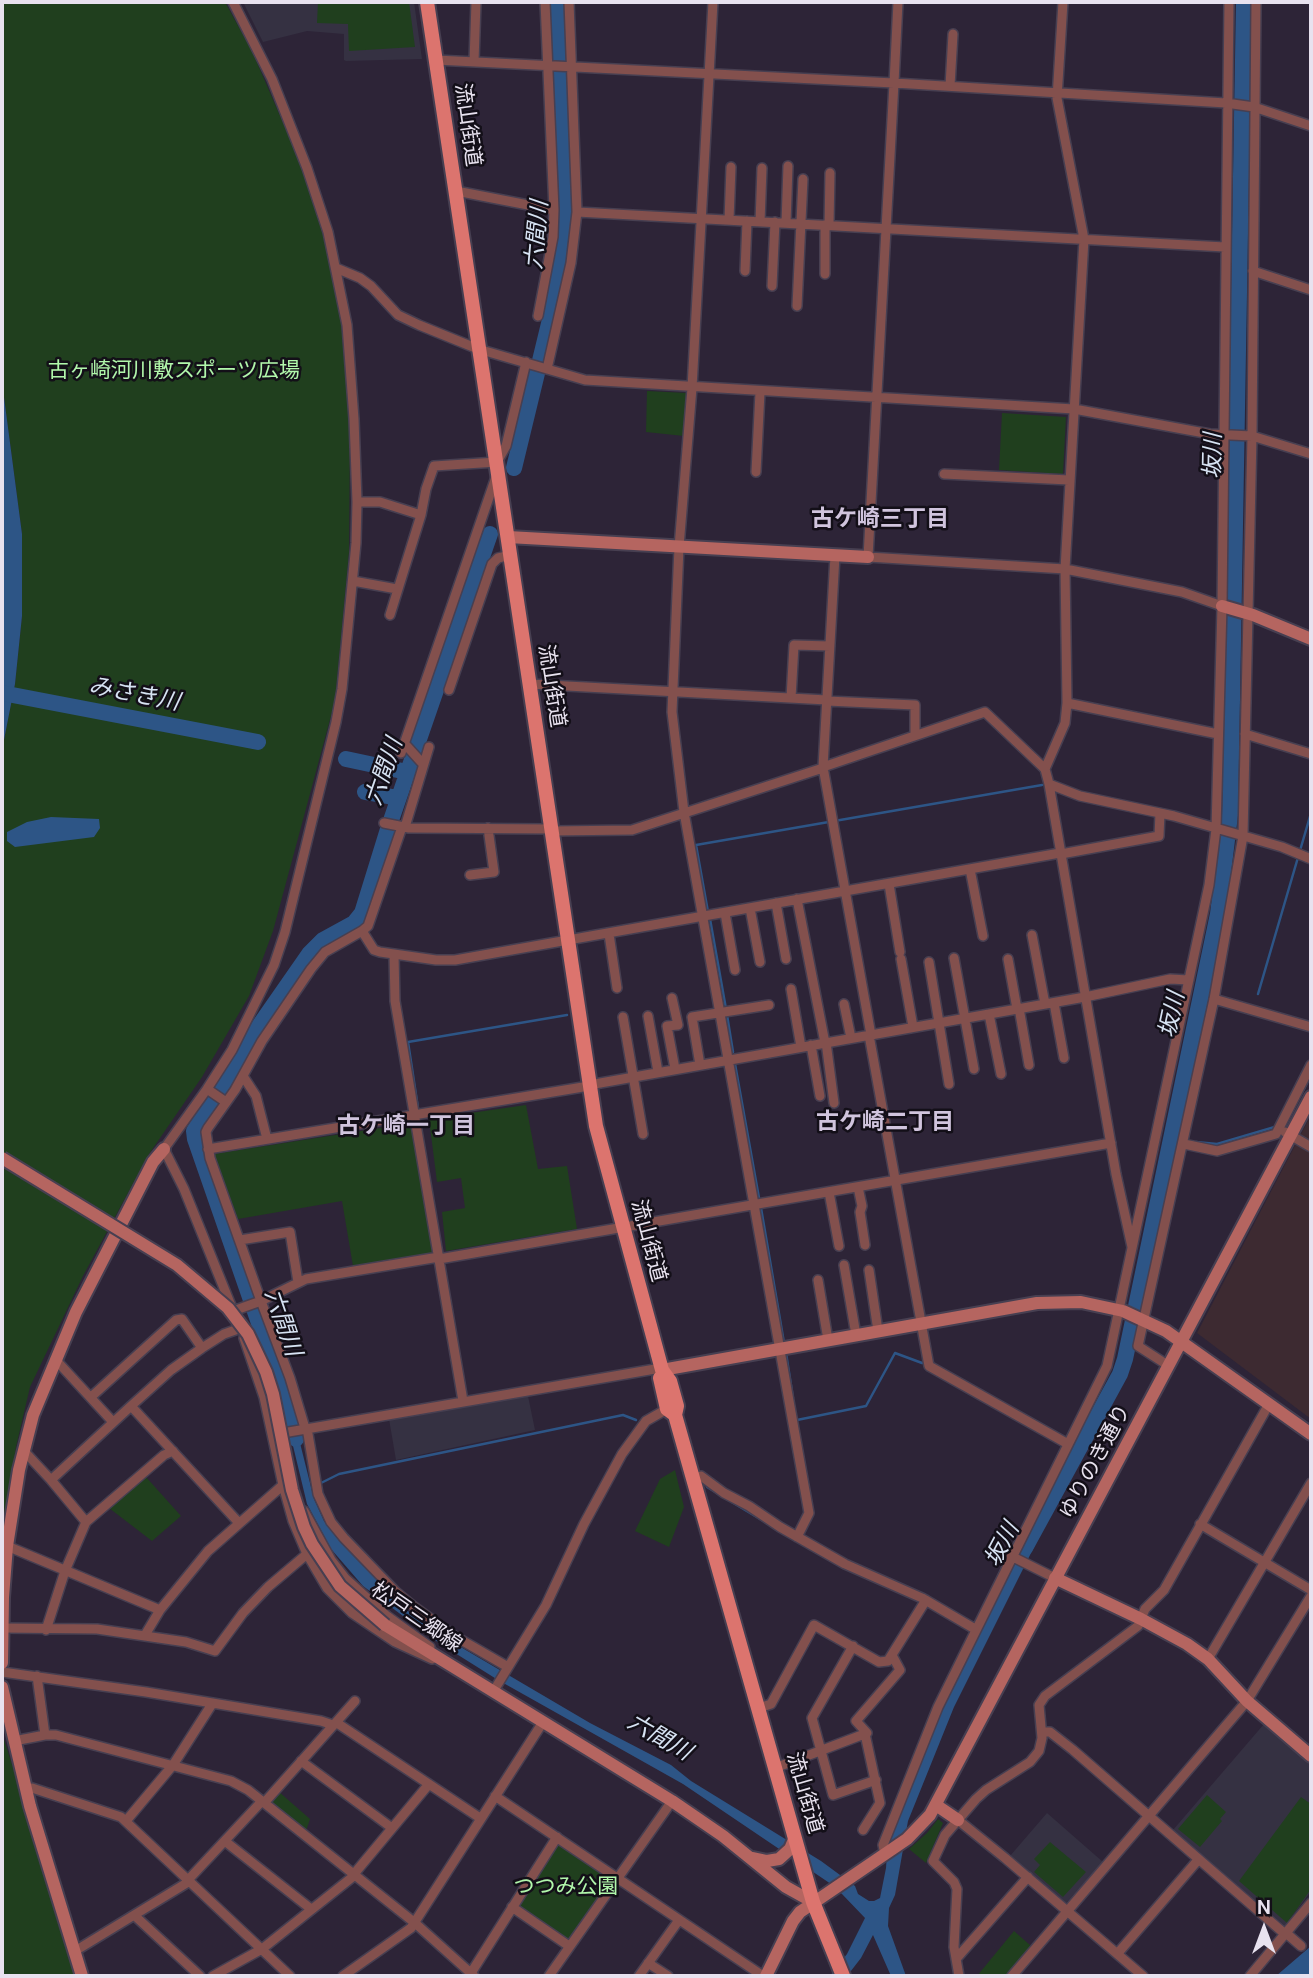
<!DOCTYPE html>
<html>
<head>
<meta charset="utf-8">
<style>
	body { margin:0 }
	#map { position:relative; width:1313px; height:1978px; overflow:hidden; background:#2d2437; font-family:"DM Sans",sans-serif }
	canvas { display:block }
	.frame { position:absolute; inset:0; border:4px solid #e8e2ef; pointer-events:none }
	.north { position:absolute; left:1229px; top:1894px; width:70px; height:70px; -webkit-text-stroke:5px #130f18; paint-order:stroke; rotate:0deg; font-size:19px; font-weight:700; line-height:28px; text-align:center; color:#e8e2ef }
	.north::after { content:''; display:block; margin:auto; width:24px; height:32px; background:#e8e2ef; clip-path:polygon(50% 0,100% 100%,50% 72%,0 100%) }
</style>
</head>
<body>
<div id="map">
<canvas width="1313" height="1978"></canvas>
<div class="frame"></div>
<div class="north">N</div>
</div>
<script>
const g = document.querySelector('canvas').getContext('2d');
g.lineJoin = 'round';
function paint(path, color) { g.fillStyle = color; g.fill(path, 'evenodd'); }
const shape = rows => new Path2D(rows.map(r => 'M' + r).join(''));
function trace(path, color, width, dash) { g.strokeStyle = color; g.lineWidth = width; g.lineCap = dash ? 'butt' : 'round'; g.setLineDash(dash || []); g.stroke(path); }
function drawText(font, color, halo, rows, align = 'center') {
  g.font = font + ' "DM Sans","Noto Sans JP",sans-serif'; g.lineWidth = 5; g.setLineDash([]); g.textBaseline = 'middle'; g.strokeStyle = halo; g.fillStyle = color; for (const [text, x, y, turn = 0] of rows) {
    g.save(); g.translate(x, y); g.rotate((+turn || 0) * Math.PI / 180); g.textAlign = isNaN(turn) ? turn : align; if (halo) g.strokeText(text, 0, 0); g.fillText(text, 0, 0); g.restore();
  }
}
const industrial = shape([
	[1311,1115,1311,1419,1197,1333]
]);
const education = shape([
	[243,2,414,2,422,59,346,61,344,60,344,34,307,31,263,42],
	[528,1396,535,1430,396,1460,389,1419],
	[1264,1724,1311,1765,1311,1891,1285,1926,1173,1830],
	[1047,1813,1103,1862,1066,1903,1010,1856]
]);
const green = shape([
	[2,2,225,2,252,51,303,169,325,242,340,312,350,427,349,552,335,701,273,931,249,996,202,1077,149,1154,83,1276,30,1387,16,1447,2,1536,2,750,15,684,22,616,22,534,2,382],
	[318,2,409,2,415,47,349,51,348,24,317,23],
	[647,391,687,393,684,436,646,432],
	[1002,413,1066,417,1063,474,999,470],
	[526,1105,538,1169,567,1166,577,1229,446,1251,442,1212,465,1208,461,1178,437,1182,429,1119],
	[412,1123,433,1253,353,1266,342,1201,238,1219,214,1154],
	[675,1470,684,1507,669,1547,635,1531,660,1479],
	[146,1477,181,1516,152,1541,109,1508],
	[2,1733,79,1976,2,1976],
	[278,1791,310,1819,306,1831,272,1806,272,1797],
	[1207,1795,1226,1812,1220,1819,1222,1821,1200,1847,1178,1829],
	[1301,1797,1311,1804,1311,1889,1287,1923,1239,1881],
	[938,1819,943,1823,926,1863,909,1849,927,1833],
	[1050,1842,1086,1872,1063,1897,1034,1872,1040,1865,1034,1859],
	[557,1844,609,1877,609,1882,567,1941,519,1908,518,1903],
	[1014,1931,1031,1946,1006,1976,977,1976]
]);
const water = shape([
	[2,382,22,534,22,616,15,684,2,750],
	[51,817,99,819,100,828,94,837,15,847,7,841,7,832,27,822],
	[294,1419,314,1499,324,1521,341,1543,409,1612,430,1629,590,1723,671,1765,691,1781,821,1861,855,1886,858,1894,869,1901,874,1901,880,1898,886,1868,888,1838,913,1775,963,1660,1029,1526,1041,1533,954,1707,908,1821,895,1895,889,1908,888,1926,906,1976,891,1976,873,1935,861,1958,847,1976,830,1976,847,1954,865,1918,842,1894,828,1882,683,1784,498,1680,439,1643,363,1586,331,1549,307,1504,287,1421],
	[1311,1946,1311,1976,1276,1976]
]);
const stream = shape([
	[708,912,696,845,1042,785],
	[710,919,726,1009],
	[1258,994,1311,813],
	[727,1015,733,1052],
	[735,1064,759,1198],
	[1298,1100,1311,1075],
	[418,1108,408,1042,567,1015],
	[1171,1140,1179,1141],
	[1196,1142,1217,1144,1278,1126],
	[761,1208,784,1343],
	[786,1353,793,1398],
	[797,1420,866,1406,895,1353,922,1363],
	[317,1485,339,1474,623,1415,636,1420],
	[707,1487,765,1522]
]);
const river = shape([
	[514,468,554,303,566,216,556,2],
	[2,693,258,742],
	[346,759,407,772],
	[365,792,398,798],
	[296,1439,278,1378,195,1139,194,1131,254,1033,309,954,323,940,354,923,362,913,388,829,490,534],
	[1025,1548,1120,1374,1125,1359,1218,914,1230,815,1244,2]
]);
const street = shape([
	[233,2,272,79,307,168,328,232,347,325,354,419,357,502,356,543,342,689,336,722,285,932,274,965,232,1050,207,1089,164,1149,184,1189,234,1313],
	[545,2,554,210],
	[713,2,692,388,679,547,672,712,684,812,809,1513,797,1537],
	[898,2,894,83,1226,103,1254,107,1311,126],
	[1063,2,1057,98,1084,239,1065,569,1067,703,1065,723,1045,769,1049,784,1080,796,1174,816,1282,847,1311,859],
	[436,60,894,83,868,557,1065,569,1182,592,1222,606],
	[474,62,476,2],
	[950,86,953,34],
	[456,191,554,210,553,237,538,316],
	[577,212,1225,247],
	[729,220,731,167],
	[760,222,762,168],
	[786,223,788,166],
	[829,225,830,173],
	[336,268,360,278,371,286,398,315,419,325,478,349,585,380,1074,409,1210,434,1252,436,1311,454],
	[745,271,747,221],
	[1253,271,1311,290],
	[825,274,825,225],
	[772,286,775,222],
	[797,306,803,179],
	[547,369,571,263,577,212,569,2],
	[756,472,760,392],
	[944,474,1069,480],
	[357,502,380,502,421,515,426,489,434,466,497,462,506,446,526,362],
	[835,556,823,767,871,1035],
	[353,581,397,589],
	[390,615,421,515],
	[530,684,827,700],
	[449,690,492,564,498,558,511,555],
	[791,698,794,645,830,646],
	[827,701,915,705,915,735],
	[1067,703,1218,734],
	[1245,734,1311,754],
	[404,743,423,764],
	[401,753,496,477],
	[823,767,985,712,1045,769],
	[1049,784,1116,1174,1132,1247],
	[384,823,409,828,552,829],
	[405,827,429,747],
	[552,831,632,830,823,768],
	[1061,854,1159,836,1160,813],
	[970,869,983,936],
	[470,875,494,872,488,828],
	[889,884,900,952],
	[797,899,825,1043],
	[776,903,786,959],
	[750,908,760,962],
	[725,913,735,970],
	[362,931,374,950,380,952,436,960,455,960,1060,853],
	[609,934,617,988],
	[1032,935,1045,1004],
	[394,954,395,1001,463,1401],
	[954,958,974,1069],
	[901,959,913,1027],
	[1008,959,1017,1009],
	[929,962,949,1084],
	[791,989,801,1047],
	[672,998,678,1025,667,1026,675,1069],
	[1214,999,1311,1027],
	[1054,1003,1064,1058],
	[844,1004,851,1038],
	[1019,1008,1029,1065],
	[989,1014,1001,1074],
	[648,1016,658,1072],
	[623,1017,643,1134],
	[869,1035,929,1366,1068,1444],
	[826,1042,834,1103],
	[811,1045,820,1096],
	[700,1065,692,1017,769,1005],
	[243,1076,256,1096,267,1139],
	[589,1085,1085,997,1170,979,1189,980],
	[207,1089,226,1102],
	[1285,1132,1311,1147],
	[1184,1144,1217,1151,1276,1134,1311,1065],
	[208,1149,589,1086],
	[858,1187,862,1206,860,1212,865,1245],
	[829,1192,839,1246],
	[240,1240,290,1232,298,1282],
	[439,1259,1111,1143],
	[844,1265,856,1335],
	[869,1270,878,1331],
	[818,1280,828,1340],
	[233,1311,261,1301,210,1158,206,1132,208,1128,235,1090,262,1041,311,969,325,952,362,931,368,926,402,827],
	[244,1338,264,1397,283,1485,293,1521,307,1554,327,1588,352,1613,395,1642,432,1659],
	[55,1359,113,1422],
	[1169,1366,1138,1346,1214,999,1243,836,1252,436,1256,2],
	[91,1397,176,1320,182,1319,202,1348],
	[305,1428,290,1378,261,1301,306,1279,439,1257],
	[307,1428,318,1494,331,1522,344,1538,395,1591,413,1606,456,1637,508,1667],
	[277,1434,661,1368],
	[24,1451,51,1480,131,1406],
	[692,1479,701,1476,724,1493,749,1506,780,1527,845,1564,922,1598,975,1629],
	[51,1480,86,1522],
	[304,1511,331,1560,345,1578,387,1616,430,1647],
	[239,1523,131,1406,171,1370,202,1348,224,1334,241,1328],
	[1200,1524,1311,1590],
	[7,1546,160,1610],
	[1011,1556,1055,1578],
	[2,1628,97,1629,186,1642,215,1651,243,1613,268,1587,307,1554],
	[46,1630,65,1571,86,1522,164,1455,173,1451],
	[145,1635,160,1610,208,1551,283,1485],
	[853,1646,812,1718,833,1795,876,1780],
	[1208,1659,1311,1483],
	[2,1672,146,1692,321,1721,333,1725],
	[37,1676,45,1735],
	[493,1692,546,1605,584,1524,622,1454,646,1421,667,1409],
	[759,1708,771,1704,814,1625,879,1662,888,1661,926,1600],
	[337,1723,480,1818],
	[1042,1732,1050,1732,1073,1750,1285,1934,1311,1903],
	[14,1741,45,1735,56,1735,231,1781,248,1790,415,1923,474,1976],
	[301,1761,392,1828],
	[775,1768,867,1733,856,1721,900,1670,892,1655],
	[26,1790,32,1788,121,1817,290,1976],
	[495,1796,763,1976],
	[264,1803,355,1701],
	[958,1820,1005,1858,1143,1976],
	[126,1821,173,1765,212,1704],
	[863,1830,880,1803,865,1734],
	[226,1842,311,1909],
	[885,1854,883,1845,938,1707,1107,1366,1209,885,1216,829,1222,606,1229,2],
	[354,1874,429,1784],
	[188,1880,262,1801],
	[512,1907,569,1946],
	[134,1915,200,1976],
	[1286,1933,1301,1946],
	[75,1951,190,1881],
	[1118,1953,1198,1860],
	[956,1959,1028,1877],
	[648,1963,668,1976],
	[471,1973,557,1837],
	[213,1976,262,1949,355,1875],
	[343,1976,411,1928,543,1722],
	[549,1976,672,1801],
	[639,1976,679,1920],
	[959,1976,954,1947,957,1889,954,1882,933,1861,945,1835,976,1799,986,1790,1030,1762,1039,1751,1042,1738,1039,1705,1045,1696,1138,1626,1145,1609,1164,1590,1269,1404],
	[1012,1976,1247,1701,1311,1596],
	[1250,1976,1285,1934]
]);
const secondary = shape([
	[508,537,868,557],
	[1222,606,1253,615,1311,639],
	[662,1370,1037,1303,1081,1302,1123,1311,1166,1331,1311,1434],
	[1055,1578,1141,1619,1187,1644,1208,1659,1247,1701,1311,1756],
	[385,1625,672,1801,723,1836,786,1887,813,1902],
	[2,1663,3,1597,7,1546,19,1470,33,1415,76,1312,153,1162,164,1149],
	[2,1687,30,1806,82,1976],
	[936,1805,958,1820],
	[753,1858,767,1861,779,1859,790,1849,795,1837],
	[766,1976,793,1921,800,1912,907,1839,930,1815,1311,1097]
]);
const primary = shape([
	[427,2,596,1126,662,1370,670,1381,677,1406,675,1415,813,1902,843,1976],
	[660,1378,667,1409,675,1415]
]);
const secondaryBridge = shape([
	[2,1158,177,1265,228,1308,248,1334,266,1372,273,1394,292,1490,304,1527,312,1544,340,1586,385,1625]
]);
const streetNames = [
	["流山街道",467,125,82],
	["流山街道",551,686,81],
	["流山街道",648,1241,75],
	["ゆりのき通り",1096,1462,-62],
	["松戸三郷線",416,1618,35],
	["流山街道",804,1793,74]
];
const parkNames = [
	["古ヶ崎河川敷スポーツ広場",174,371],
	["つつみ公園",566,1887]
];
const waterNames = [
	["六間川",538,235,-85],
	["坂川",1214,456,-89],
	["みさき川",134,695,11],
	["六間川",385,772,-71],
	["坂川",1173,1015,-78],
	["六間川",282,1323,71],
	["坂川",1003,1545,-62],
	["六間川",659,1738,30]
];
const neighbourhoodNames = [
	["古ケ崎三丁目",880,520],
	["古ケ崎二丁目",885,1123],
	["古ケ崎一丁目",406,1127]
];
paint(industrial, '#3d2a31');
paint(education, '#353142');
paint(green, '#203f1e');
paint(water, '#2d5586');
trace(stream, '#2d5586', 2.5);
trace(river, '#2d5586', 16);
trace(street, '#473f51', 12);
trace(secondary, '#473f51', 16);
trace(primary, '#473f51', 18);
trace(street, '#83504d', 9);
trace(secondary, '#b56560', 12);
trace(primary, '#dc746e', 14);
trace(secondaryBridge, '#473f51', 16, []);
trace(secondaryBridge, '#b56560', 12);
drawText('21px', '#e8e2ef', '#130f18', streetNames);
drawText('21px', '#b1f7ab', '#130f18', parkNames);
drawText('italic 23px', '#d7e3f3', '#130f18', waterNames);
drawText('bold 23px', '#d0c4dd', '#130f18', neighbourhoodNames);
</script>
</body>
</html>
